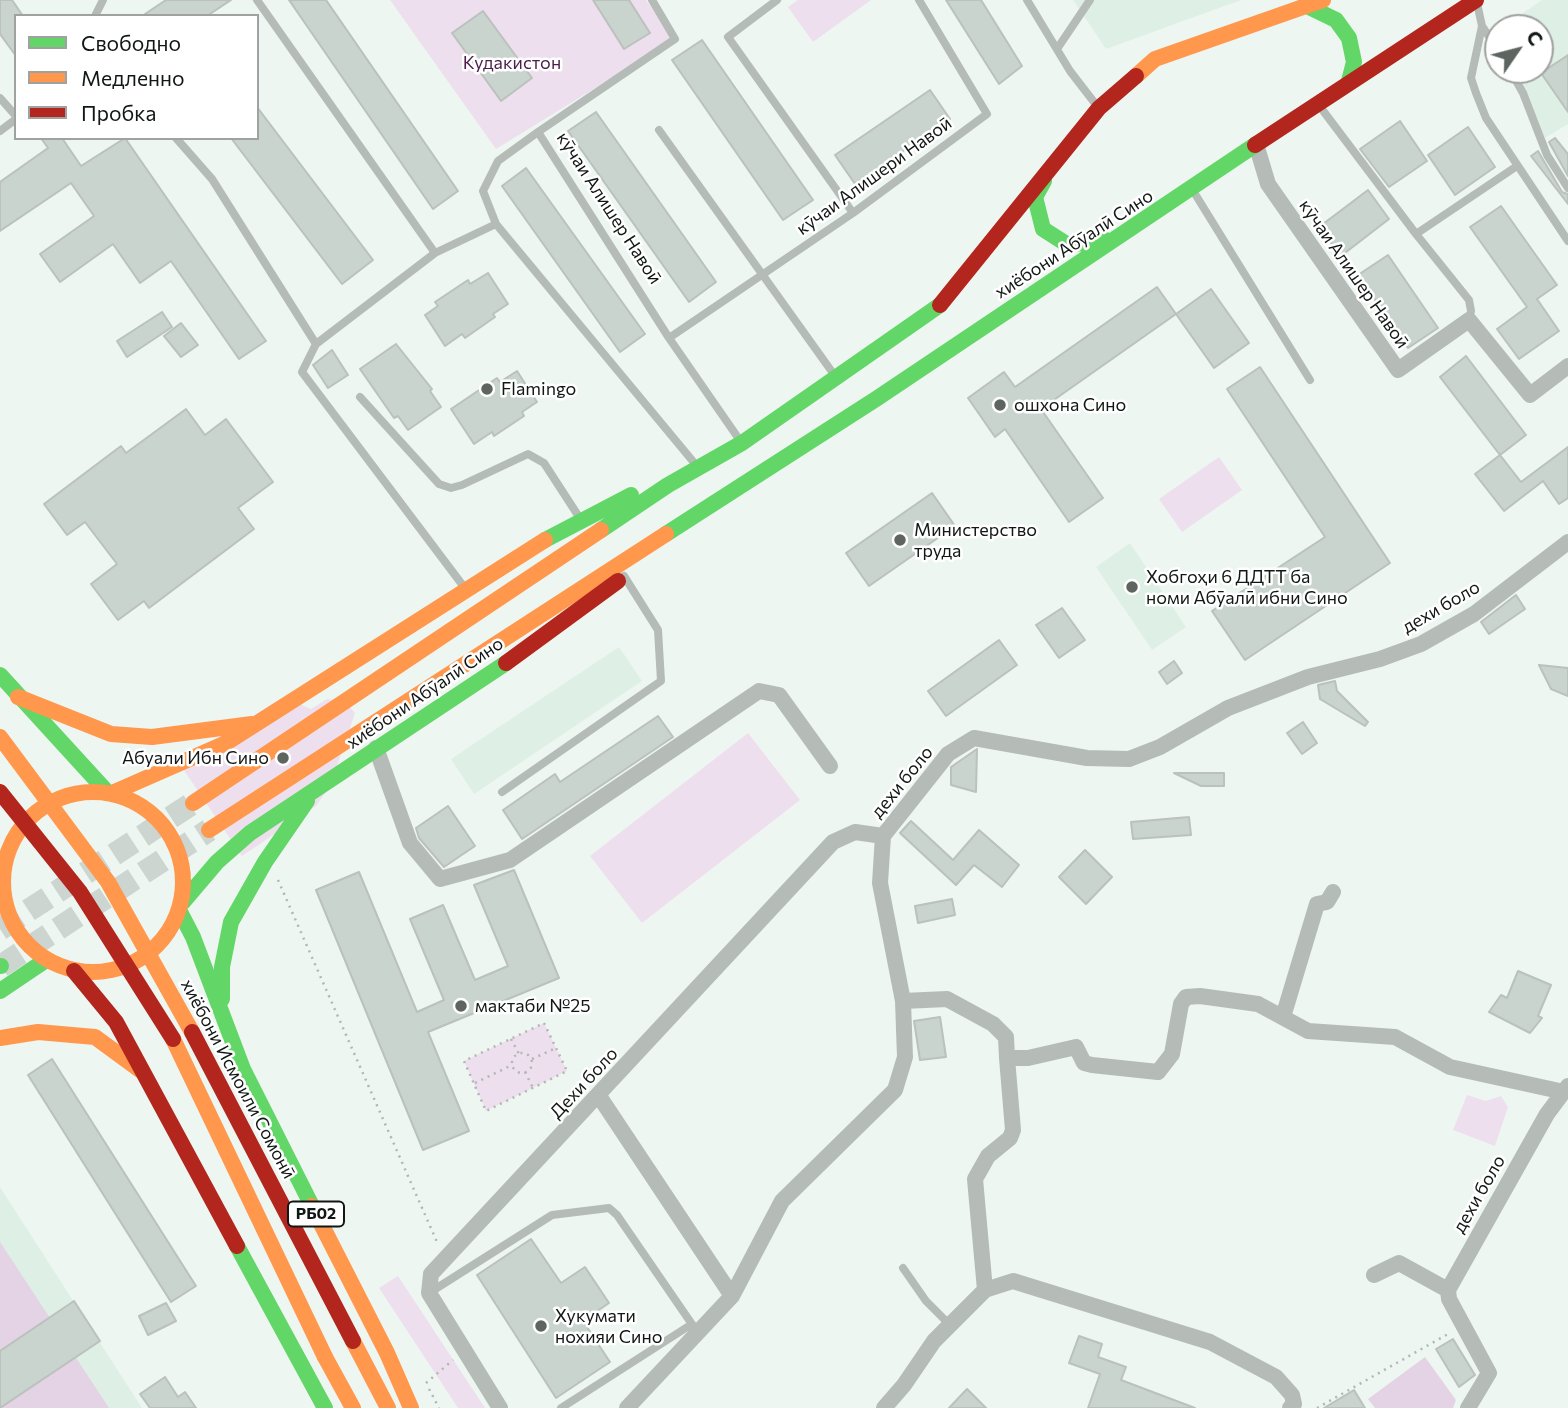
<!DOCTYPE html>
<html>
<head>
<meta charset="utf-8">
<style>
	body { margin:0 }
	#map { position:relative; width:1568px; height:1408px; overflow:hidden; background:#eef6f1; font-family:Commissioner,sans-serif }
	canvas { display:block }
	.legend { position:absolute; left:14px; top:14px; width:245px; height:126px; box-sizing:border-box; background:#fff; border:2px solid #a0a2a1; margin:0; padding:9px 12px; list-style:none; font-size:21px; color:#111714 }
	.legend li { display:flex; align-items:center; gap:14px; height:35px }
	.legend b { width:35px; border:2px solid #a0a2a1 }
	.north { position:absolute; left:1484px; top:14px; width:70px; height:70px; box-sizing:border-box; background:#fff; border:2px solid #a0a2a1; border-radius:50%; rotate:55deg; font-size:19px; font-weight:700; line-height:28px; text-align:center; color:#111714 }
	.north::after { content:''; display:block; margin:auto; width:24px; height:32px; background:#5e6561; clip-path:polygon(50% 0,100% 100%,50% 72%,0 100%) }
</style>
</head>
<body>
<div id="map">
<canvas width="1568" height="1408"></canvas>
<ul class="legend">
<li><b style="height:9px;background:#63d668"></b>Свободно</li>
<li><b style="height:9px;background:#ff974d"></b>Медленно</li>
<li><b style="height:9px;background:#b3261e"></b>Пробка</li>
</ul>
<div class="north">С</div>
</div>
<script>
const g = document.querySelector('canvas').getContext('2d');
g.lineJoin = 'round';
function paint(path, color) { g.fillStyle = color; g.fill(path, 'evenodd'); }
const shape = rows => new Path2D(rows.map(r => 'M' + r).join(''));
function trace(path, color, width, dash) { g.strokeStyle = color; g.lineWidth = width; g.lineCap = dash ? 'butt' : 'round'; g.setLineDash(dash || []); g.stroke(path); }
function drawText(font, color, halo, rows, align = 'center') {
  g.font = font + ' Commissioner,sans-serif'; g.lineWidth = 5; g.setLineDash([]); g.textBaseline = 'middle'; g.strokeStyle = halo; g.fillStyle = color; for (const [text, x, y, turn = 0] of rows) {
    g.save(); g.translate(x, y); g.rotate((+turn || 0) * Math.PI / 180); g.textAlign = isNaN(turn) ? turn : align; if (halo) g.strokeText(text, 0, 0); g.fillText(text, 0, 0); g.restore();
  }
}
const built = shape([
	[1073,0,1241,0,1106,49],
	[1542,0,1568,0,1568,124,1545,138,1517,70,1540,70,1540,28,1501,28],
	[1130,543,1186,627,1152,650,1096,567],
	[619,647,642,681,474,794,451,759],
	[0,1187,142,1408,0,1408]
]);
const green = shape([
	[390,0,646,0,675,39,496,149],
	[798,0,871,0,813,42,788,7],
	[1219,457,1242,490,1182,532,1159,499],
	[284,697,311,709,327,699,346,702,355,713,330,786,316,806,242,856,179,763],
	[748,733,800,800,642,923,590,856],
	[544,1023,567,1071,486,1111,464,1061],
	[1467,1095,1486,1101,1501,1096,1508,1107,1495,1146,1453,1130],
	[398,1276,485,1408,458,1408,379,1288]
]);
const forest = shape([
	[0,1242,109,1408,0,1408],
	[1425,1357,1456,1400,1453,1408,1375,1408,1368,1399]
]);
const building = shape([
	[0,0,12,0,23,16,16,16,16,56,0,34,0,0],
	[166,0,231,0,207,16,142,16,166,0],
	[289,0,326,0,458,191,433,209,289,0],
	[593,0,629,0,650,33,624,49,593,0],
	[946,0,981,0,1022,66,999,84,946,0],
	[483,11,532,78,501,101,452,33,483,11],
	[702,40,813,200,783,220,672,60,702,40],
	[1568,55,1568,112,1541,73,1568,55],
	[930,90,950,119,855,184,835,155,930,90],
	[257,107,373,260,342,284,231,138,257,138,257,107],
	[596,112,716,282,689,302,568,131,596,112],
	[1400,121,1427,161,1389,187,1360,149,1400,121],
	[1468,127,1495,167,1455,195,1428,155,1468,127],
	[41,138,62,138,81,166,125,138,266,341,239,359,171,261,140,283,113,244,60,282,40,254,94,216,71,183,0,231,0,182,48,148,41,138],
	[1555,138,1568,154,1568,176,1549,142,1555,138],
	[1538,151,1562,192,1568,194,1568,204,1531,156,1538,151],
	[526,168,645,334,620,352,502,186,526,168],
	[1368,190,1389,219,1341,256,1319,227,1368,190],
	[1501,206,1557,285,1537,299,1559,331,1519,359,1497,329,1527,307,1470,227,1501,206],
	[1388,255,1438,328,1408,348,1358,275,1388,255],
	[488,273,508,304,493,314,495,317,465,338,462,334,445,346,425,315,438,306,435,302,468,280,470,284,488,273],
	[1157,287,1176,314,1041,409,1103,498,1069,522,1005,429,995,437,968,398,1004,372,1015,387,1157,287],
	[1211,289,1249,343,1214,368,1176,314,1211,289],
	[162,312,172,327,127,357,117,341,162,312],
	[181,323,198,345,181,357,164,336,181,323],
	[396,344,432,389,430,391,441,407,408,430,398,416,394,418,360,369,396,344],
	[332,350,348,375,328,388,313,365,332,350],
	[1466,356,1526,435,1500,455,1440,377,1466,356],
	[1260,367,1390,563,1245,660,1212,611,1325,537,1227,389,1260,367],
	[517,371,537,402,522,412,524,416,494,436,492,432,474,444,451,409,497,378,500,382,517,371],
	[186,409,205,435,226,419,273,482,238,508,254,529,149,608,144,601,118,620,91,584,117,564,85,522,67,535,44,504,121,446,126,453,186,409],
	[1568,447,1568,498,1559,504,1543,481,1504,511,1475,474,1500,455,1521,482,1568,447],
	[932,493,955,526,869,586,846,553,932,493],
	[1516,595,1525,609,1489,634,1481,622,1516,595],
	[1062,608,1085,640,1059,658,1036,625,1062,608],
	[999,640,1017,665,946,716,928,691,999,640],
	[1174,661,1182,673,1167,684,1159,672,1174,661],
	[1539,665,1568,668,1568,696,1551,689,1539,665],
	[1335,681,1337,691,1368,722,1365,726,1320,699,1318,685,1335,681],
	[658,716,673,737,522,839,503,810,555,774,560,782,658,716],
	[1303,722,1317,743,1302,754,1287,733,1303,722],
	[977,749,976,792,951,785,951,767,977,749],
	[1174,773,1224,773,1224,786,1201,786,1174,773],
	[448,806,475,846,444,867,419,838,416,828,448,806],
	[1189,817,1191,835,1133,839,1131,822,1189,817],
	[911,821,953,860,979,830,1019,865,1002,887,974,865,956,885,900,833,911,821],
	[1085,850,1112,877,1086,904,1059,877,1085,850],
	[514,870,559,978,428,1032,469,1131,423,1150,316,890,359,872,417,1012,444,1000,410,919,443,905,475,980,508,966,474,885,514,870],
	[952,899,955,915,918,923,915,906,952,899],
	[1518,971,1551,985,1538,1016,1542,1018,1530,1033,1489,1012,1501,995,1507,998,1518,971],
	[940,1017,946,1057,920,1060,914,1021,940,1017],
	[52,1059,196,1286,171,1302,28,1075,52,1059],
	[531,1239,561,1283,585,1267,609,1303,583,1321,610,1362,556,1398,477,1275,531,1239],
	[74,1301,100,1341,0,1408,0,1351,74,1301],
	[166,1303,176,1321,148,1335,139,1316,166,1303],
	[1079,1336,1102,1344,1098,1357,1126,1367,1121,1380,1195,1408,1088,1408,1100,1374,1069,1363,1079,1336],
	[1453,1339,1475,1375,1459,1387,1436,1349,1453,1339],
	[165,1377,178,1397,185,1392,196,1408,150,1408,140,1394,165,1377],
	[967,1389,986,1408,949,1408,967,1389],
	[1354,1390,1365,1408,1324,1408,1354,1390]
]);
const secondaryTunnel = shape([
	[0,929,193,803],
	[1,966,209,830]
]);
const path = shape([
	[278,880,437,1242],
	[544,1023,567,1071,486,1111,464,1061,544,1023],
	[511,1039,519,1054],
	'512 1063a10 10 0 1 1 20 0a10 10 0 1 1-20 0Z',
	[532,1059,556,1048],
	[525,1072,533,1088],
	[475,1083,512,1065],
	[426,1383,453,1360],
	[429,1389,439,1408],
	[1317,1408,1448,1334]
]);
const lane = shape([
	[257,0,435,253],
	[652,0,675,39,538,132,669,338,741,442],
	[777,0,728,37,853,213],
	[1027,0,1070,71,1097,106],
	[1477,3,1482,26,1471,78,1476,93,1486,118,1568,241],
	[95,16,103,0],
	[1482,26,1498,50],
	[1057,49,1090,0],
	[1510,70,1523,93,1547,155,1568,188],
	[0,98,16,116],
	[1318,104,1416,234,1517,166],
	[659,130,835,376],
	[0,131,16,119],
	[176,138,212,179,316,344],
	[1192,189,1310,380],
	[496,224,483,191,498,161,538,132],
	[1416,234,1469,300,1471,311,1469,320],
	[669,338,853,213,987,114,919,0],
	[360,397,439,484,451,488,462,485,528,454,544,463,581,520],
	[464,587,302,372,316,344,435,253,496,224,696,465],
	[502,792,661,681,658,630,624,576],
	[903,1268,926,1301,950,1325],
	[429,1293,552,1215,609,1208,617,1215,698,1333],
	[561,1408,692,1324]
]);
const street = shape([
	[1256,144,1268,184,1398,370,1469,320,1530,395,1568,366],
	[376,748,410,843,440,879,510,860,759,691,779,695,830,766],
	[903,1001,947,999,993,1024,1006,1037,1007,1058],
	[1283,1017,1317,904,1327,902,1333,892],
	[599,1096,732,1296],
	[1374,1275,1399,1263,1448,1290],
	[985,1290,1013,1281,1210,1342,1276,1377,1292,1395,1294,1404,1290,1408],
	[500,1408,429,1293,431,1274,833,842,855,832,883,836],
	[627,1408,732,1296,782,1201,895,1090,905,1057,903,1001,880,883,883,836,948,754,974,738,1087,758,1129,759,1160,747,1228,708,1308,677,1380,659,1421,644,1474,614,1568,542],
	[884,1408,904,1385,934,1341,985,1290,975,1179,988,1156,1010,1138,1013,1130,1007,1058,1028,1058,1076,1047,1084,1063,1092,1065,1158,1072,1172,1054,1181,1004,1186,997,1200,996,1258,1004,1308,1031,1395,1037,1450,1067,1564,1092],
	[1468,1408,1489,1373,1449,1299,1448,1290,1547,1114,1568,1086]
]);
const fast = shape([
	[1305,5,1336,20,1349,38,1354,62,1349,81],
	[1044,181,1035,197,1043,229,1068,245,1106,240],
	[601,530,668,485,742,443,940,305],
	[666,534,876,399,1255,145],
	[545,540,631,495],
	[0,675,108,793],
	[183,902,217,862,250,833,506,663],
	[180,912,193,937,243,1069,312,1206],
	[0,966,1,966],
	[0,991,46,960],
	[222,999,222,967,231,922,265,862,307,801],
	[237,1246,325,1408]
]);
const slow = shape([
	[1136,76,1155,59,1323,0],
	[18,697,111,734,152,737,252,724],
	'3 882a90 90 0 1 1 180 0a90 90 0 1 1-180 0Z',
	[112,793,226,743,545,540],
	[193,803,601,530],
	[209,830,666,534],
	[0,1038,38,1032,95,1037,140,1070],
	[312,1206,387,1353,411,1408],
	[353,1341,388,1408],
	[325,1357,353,1408]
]);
const jam = shape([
	[1255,145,1476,0],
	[940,305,1099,108,1136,76],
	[506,663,618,581],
	[74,971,116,1022,237,1246]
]);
const slowBridge = shape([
	[0,737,108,882,192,1032],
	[173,1039,325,1357]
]);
const jamBridge = shape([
	[0,792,80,892,173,1039],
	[192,1032,353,1341]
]);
const markers = [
	[487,389,7,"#5e6561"],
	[1000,405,7,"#5e6561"],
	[900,540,7,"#5e6561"],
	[1132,587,7,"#5e6561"],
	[283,758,7,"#5e6561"],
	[461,1006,7,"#5e6561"],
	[541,1326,7,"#5e6561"]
];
const shields = [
	[316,1214,56]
];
const shieldNames = [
	["РБ02",316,1214]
];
const parkNames = [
	["Кудакистон",512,63]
];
const streetNames = [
	["кӯчаи Алишери Навоӣ",874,176,-36],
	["кӯчаи Алишер Навоӣ",609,208,57],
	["хиёбони Абӯалӣ Сино",1074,244,-33],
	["кӯчаи Алишер Навоӣ",1354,274,55],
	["дехи боло",1441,607,-30],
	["хиёбони Абӯалӣ Сино",425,693,-34],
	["дехи боло",902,782,-51],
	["хиёбони Исмоили Сомонӣ",238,1079,62],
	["Дехи боло",584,1083,-47],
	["дехи боло",1479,1194,-60]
];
const poiNames = [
	["Flamingo",501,389],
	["ошхона Сино",1014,405],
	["Министерство",914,530],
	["труда",914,551],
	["Хобгоҳи 6 ДДТТ ба",1146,577],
	["номи Абӯалӣ ибни Сино",1146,598],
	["Абуали Ибн Сино",269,758,"right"],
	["мактаби №25",475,1006],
	["Хукумати",555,1316],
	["нохияи Сино",555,1337]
];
paint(built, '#deefe5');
paint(green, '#eedfee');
paint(forest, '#e4d3e4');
paint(building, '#c8d4cd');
trace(building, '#bbc1bd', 2);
trace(secondaryTunnel, '#cdd5d0', 23, [23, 11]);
trace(path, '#b1b7b3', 2.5, [2, 5]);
trace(lane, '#b5bcb7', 8);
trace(street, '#b5bcb7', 16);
trace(fast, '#63d668', 16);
trace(slow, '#ff974d', 16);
trace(jam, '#b3261e', 16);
trace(slowBridge, '#ff974d', 16);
trace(jamBridge, '#b3261e', 16);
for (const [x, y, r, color] of markers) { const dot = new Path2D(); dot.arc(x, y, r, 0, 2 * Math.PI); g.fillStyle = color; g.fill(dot); trace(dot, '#fff', 2.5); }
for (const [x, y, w] of shields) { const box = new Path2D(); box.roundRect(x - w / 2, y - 12.5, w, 25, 5); g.fillStyle = '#fff'; g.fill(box); trace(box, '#111714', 2); }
drawText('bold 16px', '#111714', null, shieldNames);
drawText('18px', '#4c1f4b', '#fff', parkNames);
drawText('18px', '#111714', '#fff', streetNames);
drawText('18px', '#111714', '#fff', poiNames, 'left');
</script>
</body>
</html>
